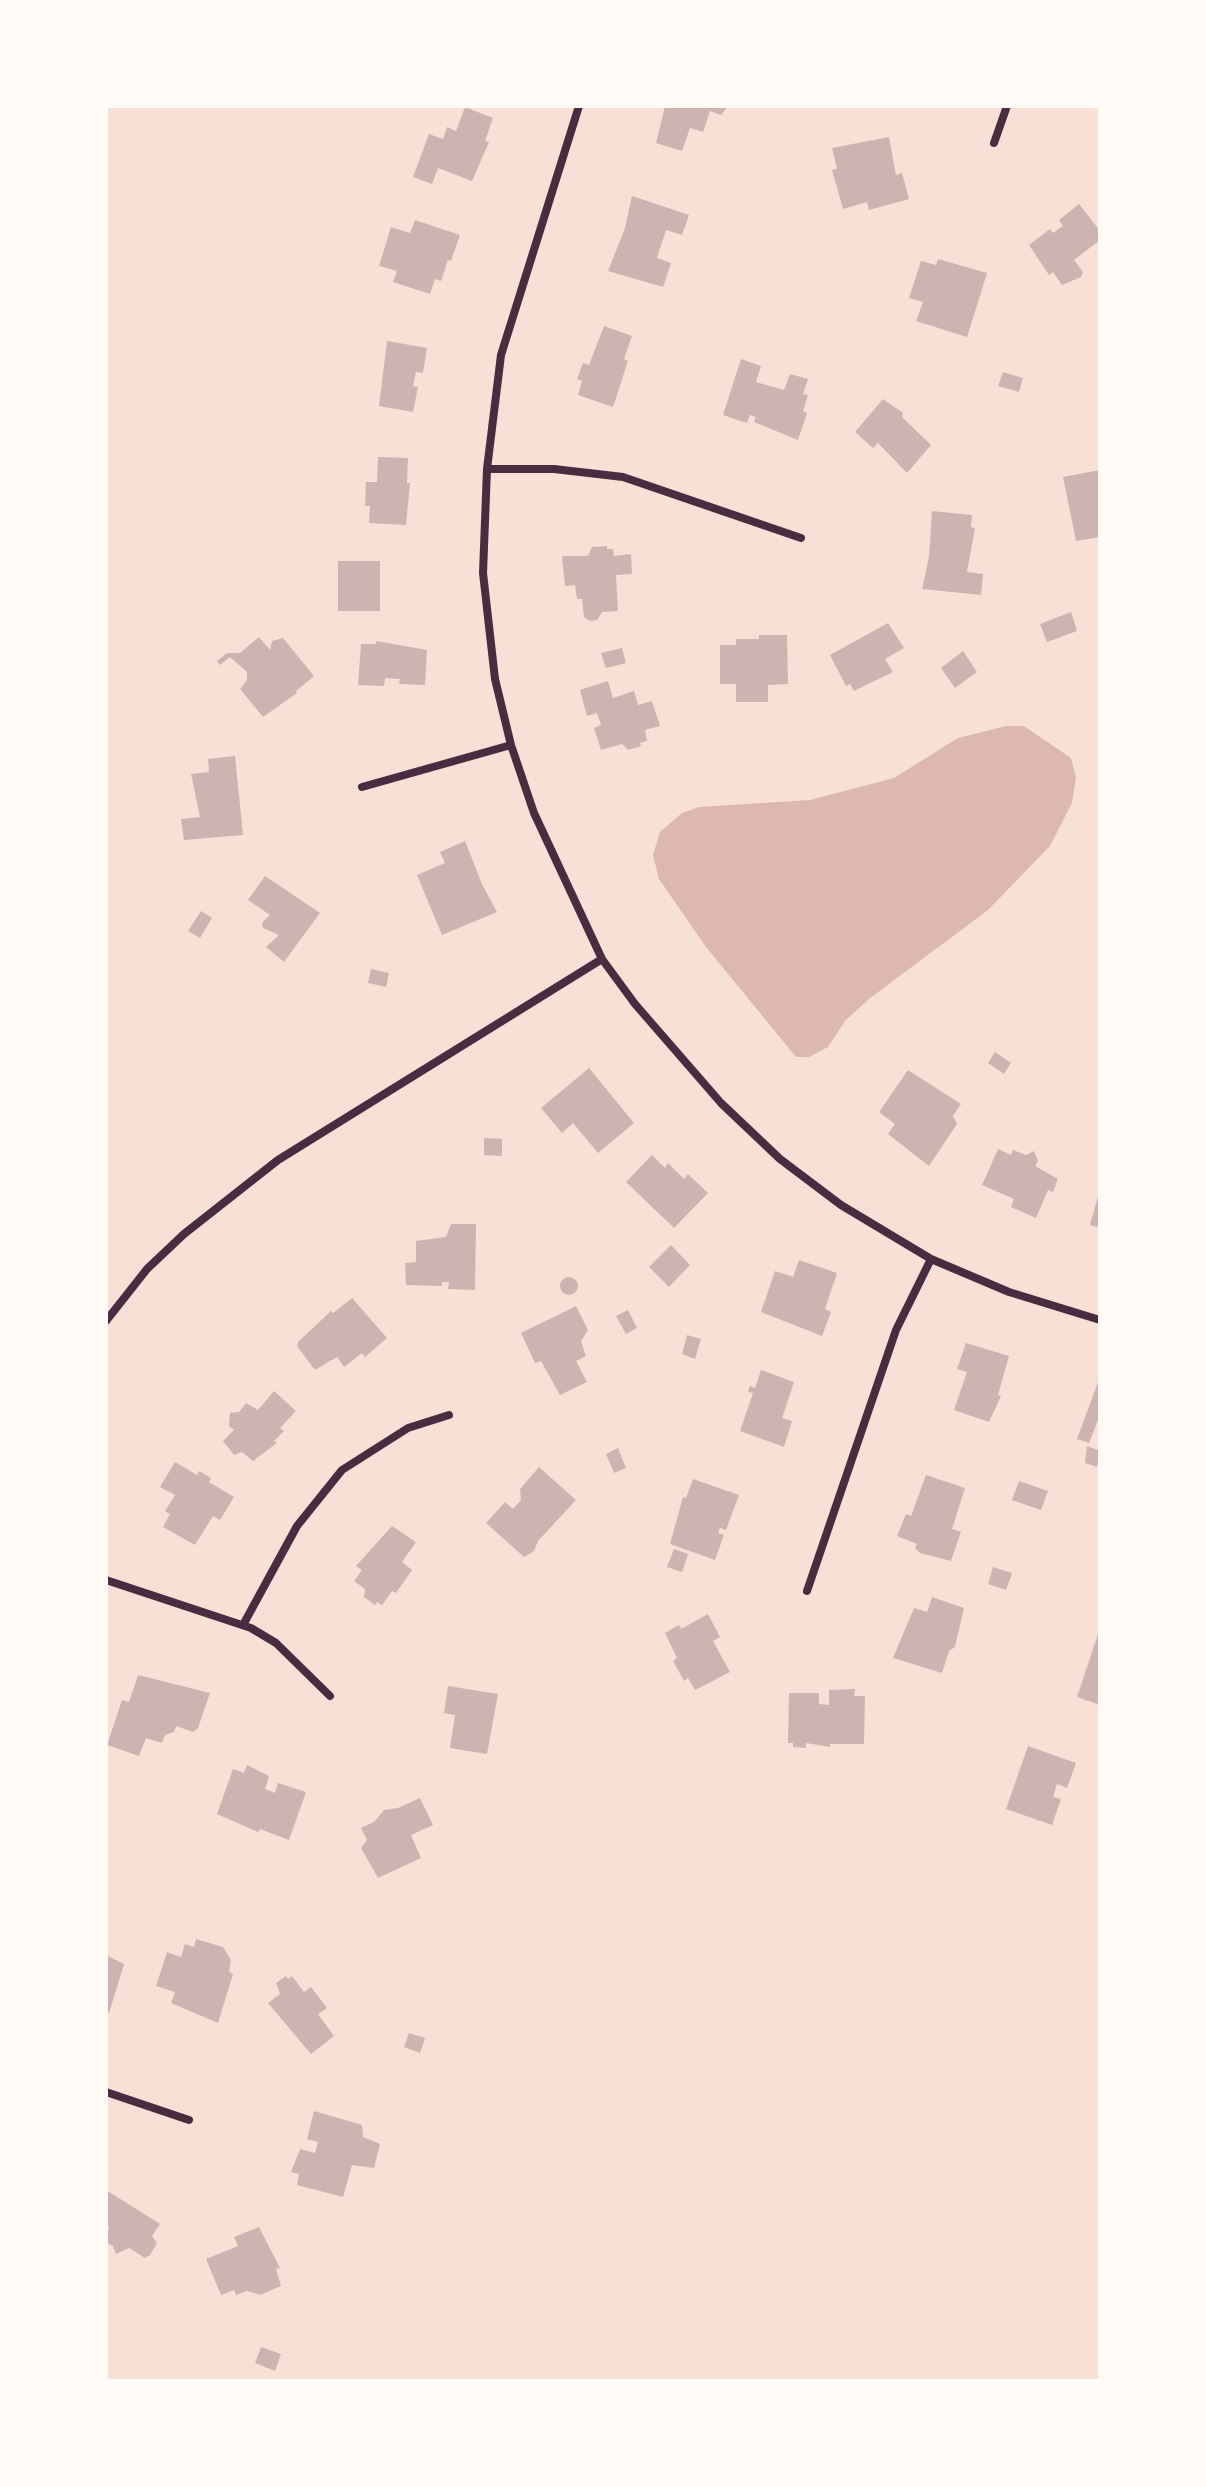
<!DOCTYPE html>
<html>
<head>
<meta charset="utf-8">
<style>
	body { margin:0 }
	#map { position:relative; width:1206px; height:2487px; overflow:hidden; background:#f7e1d7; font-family:"DM Sans",sans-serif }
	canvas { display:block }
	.frame { position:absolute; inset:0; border:108px solid #fffaf5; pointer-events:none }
</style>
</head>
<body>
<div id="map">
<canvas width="1206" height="2487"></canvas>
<div class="frame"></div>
</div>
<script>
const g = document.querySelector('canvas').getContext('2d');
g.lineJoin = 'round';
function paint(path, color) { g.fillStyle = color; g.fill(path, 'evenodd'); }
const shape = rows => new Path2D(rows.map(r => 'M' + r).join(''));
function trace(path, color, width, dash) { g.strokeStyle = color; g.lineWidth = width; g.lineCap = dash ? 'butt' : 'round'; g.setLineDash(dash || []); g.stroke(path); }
const water = shape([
	[1006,726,1024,726,1071,758,1076,778,1072,803,1050,846,988,910,869,999,845,1021,828,1047,809,1057,796,1057,706,947,659,879,653,855,660,832,682,813,699,807,810,800,894,778,958,738]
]);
const building = shape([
	[665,106,728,106,721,115,710,111,703,132,690,128,682,151,656,143],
	[465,107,493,118,485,141,489,142,472,181,438,168,432,184,413,177,429,134,443,139,447,127,456,131],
	[889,137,896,175,902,173,909,199,869,210,867,202,843,209,832,170,837,169,832,148],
	[632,196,689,215,682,235,666,230,657,258,671,263,663,287,608,271,625,228],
	[1079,204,1100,231,1100,240,1074,260,1083,272,1081,277,1062,285,1053,272,1049,275,1029,245,1050,229,1053,233,1063,226,1059,220],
	[415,220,460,235,451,261,448,260,441,281,435,279,430,294,393,282,397,271,379,266,391,227,410,233],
	[938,259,987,273,967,337,916,321,923,302,909,298,921,261,936,265],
	[604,326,632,336,624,359,628,361,613,407,578,395,582,381,577,379,583,363,589,365],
	[387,341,427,348,423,373,416,372,413,386,418,387,413,412,379,406],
	[741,359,761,366,756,382,784,390,790,374,808,379,803,394,808,395,803,411,807,413,798,440,754,422,756,417,750,415,747,423,723,415],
	[1003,372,1023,378,1019,392,998,386],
	[883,399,903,413,902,417,931,445,907,473,878,443,873,448,855,432],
	[378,457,408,458,407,483,410,483,406,525,369,523,370,506,365,506,366,482,377,482],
	[1100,470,1100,537,1076,541,1063,477],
	[932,511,972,515,971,527,975,528,967,572,983,574,981,595,922,589,929,557],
	[607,546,607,549,613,549,614,556,631,554,632,574,616,575,618,611,602,612,597,620,590,621,584,617,582,599,577,599,575,585,565,586,562,556,588,556,592,547],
	[338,561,380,561,380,611,338,611],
	[1071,612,1077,631,1047,642,1040,624],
	[888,623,904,648,885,659,893,672,854,691,850,684,846,686,830,655],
	[759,635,787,635,788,684,768,685,768,702,736,702,736,684,720,684,720,645,736,645,736,639,759,639],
	[259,637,270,650,272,641,283,638,314,676,296,691,297,693,263,717,240,689,247,680,247,672,230,657,220,665,217,661,227,653,240,653],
	[376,641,427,650,425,685,399,684,400,679,385,678,384,686,358,685,361,644,376,644],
	[622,648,626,663,606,668,601,653],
	[963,651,977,672,955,688,941,668],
	[608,681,613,698,634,691,638,705,652,701,660,726,645,730,647,741,640,743,641,746,628,750,622,744,601,750,594,728,601,725,597,713,587,716,580,690],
	[235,756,243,835,184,840,181,819,200,817,191,774,209,772,208,759],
	[465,841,482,884,497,912,442,935,417,875,445,863,440,852],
	[265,876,320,913,284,962,266,947,279,935,263,928,262,923,270,915,248,900],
	[201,911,212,918,200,938,188,931],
	[371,969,389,973,386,987,368,983],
	[995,1052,1011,1063,1004,1074,988,1063],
	[589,1068,634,1123,598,1153,573,1123,562,1133,541,1108],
	[908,1070,961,1104,953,1116,957,1124,929,1166,888,1134,895,1124,879,1112],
	[484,1138,502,1139,502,1156,484,1155],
	[998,1149,1011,1155,1013,1150,1026,1155,1034,1151,1038,1161,1035,1166,1058,1179,1053,1192,1048,1190,1036,1218,1011,1207,1014,1199,982,1185],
	[652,1155,665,1168,668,1163,684,1179,688,1174,708,1193,674,1228,626,1182],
	[1100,1189,1100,1228,1090,1225],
	[451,1224,476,1224,475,1290,448,1289,449,1282,442,1282,442,1286,406,1285,405,1263,416,1262,416,1241,446,1237],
	[671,1245,690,1265,669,1287,649,1267],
	[799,1260,837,1273,825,1309,831,1312,822,1336,761,1312,775,1271,793,1277],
	'560 1286a9 9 0 1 1 18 0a9 9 0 1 1-18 0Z',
	[352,1298,387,1338,365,1357,362,1353,344,1367,337,1357,315,1370,297,1346,298,1342,331,1311,333,1313],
	[576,1306,588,1330,581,1341,586,1356,576,1361,587,1382,560,1395,541,1361,535,1363,521,1333],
	[628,1310,637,1328,626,1334,616,1316],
	[687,1335,701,1339,695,1359,682,1354],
	[966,1343,1009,1356,998,1395,1001,1396,989,1422,954,1410,967,1372,957,1369],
	[761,1370,794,1382,782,1418,792,1421,784,1447,740,1431,753,1393,748,1392,750,1386,755,1388],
	[1098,1382,1100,1415,1089,1443,1077,1439],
	[274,1391,296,1411,280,1428,284,1431,274,1441,277,1443,253,1461,242,1452,234,1455,223,1441,234,1430,229,1426,230,1413,239,1412,246,1403,258,1410],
	[1087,1446,1100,1451,1097,1467,1085,1463],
	[618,1448,626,1468,614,1473,606,1454],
	[175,1462,197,1475,199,1471,211,1478,209,1482,234,1497,220,1520,213,1516,195,1545,163,1527,170,1514,165,1511,175,1495,160,1487],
	[539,1467,576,1500,538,1541,534,1551,524,1557,486,1523,505,1502,513,1509,521,1500,520,1489],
	[926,1475,965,1488,952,1529,961,1532,951,1561,920,1553,915,1548,917,1544,897,1536,906,1514,911,1516],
	[693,1479,739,1495,726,1530,720,1528,718,1533,724,1535,715,1560,670,1544,683,1497,686,1498],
	[1019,1481,1048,1491,1041,1510,1012,1500],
	[392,1526,416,1542,402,1562,412,1570,396,1593,392,1591,382,1605,377,1602,375,1605,364,1597,365,1589,354,1581,362,1570,356,1566],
	[674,1549,688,1554,682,1572,667,1567],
	[993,1567,1012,1573,1006,1590,988,1584],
	[932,1597,964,1608,955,1647,949,1651,942,1673,893,1658,914,1608,927,1612],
	[708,1614,720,1637,713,1641,730,1672,695,1690,688,1678,684,1681,673,1661,677,1658,665,1633,679,1625,681,1629],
	[1099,1631,1100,1631,1100,1705,1077,1697],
	[138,1675,210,1693,198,1728,193,1732,176,1726,174,1732,165,1735,162,1743,146,1738,139,1756,107,1745,122,1700,129,1702],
	[448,1686,498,1694,487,1754,450,1748,455,1715,444,1713],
	[855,1689,854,1696,865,1696,864,1744,830,1744,830,1747,806,1743,806,1748,793,1747,793,1743,788,1743,789,1693,819,1693,819,1704,829,1705,829,1690],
	[1028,1746,1076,1763,1067,1788,1057,1784,1053,1797,1061,1799,1052,1825,1006,1809],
	[247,1765,269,1776,265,1789,275,1793,278,1783,306,1792,289,1840,260,1829,258,1832,217,1814,233,1769,244,1773],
	[420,1798,433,1825,411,1835,421,1858,378,1878,361,1848,367,1840,361,1828,374,1822,384,1810,398,1808],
	[196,1939,223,1947,231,1960,229,1972,233,1974,218,2023,171,2003,175,1992,156,1986,167,1952,181,1957,185,1944,194,1947],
	[106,1955,124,1964,109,2013,106,2012],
	[286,1976,288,1979,292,1976,304,1992,311,1987,327,2008,318,2014,334,2036,311,2054,268,2003,280,1994,276,1983],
	[409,2033,425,2038,420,2053,404,2047],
	[314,2111,362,2125,363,2137,380,2144,374,2168,352,2165,343,2197,297,2185,299,2174,291,2172,300,2149,315,2153,318,2142,307,2139],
	[106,2190,160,2224,152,2236,157,2243,150,2255,145,2258,129,2248,116,2254,113,2246,106,2243,109,2227,106,2225],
	[259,2227,280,2268,276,2269,281,2286,260,2295,247,2291,236,2295,234,2290,221,2295,206,2259,238,2246,234,2237],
	[261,2347,281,2354,275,2371,255,2363]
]);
const minor = shape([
	[579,106,501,355,487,469,483,573,495,679,511,745,534,813,602,959,635,1004,721,1103,780,1159,841,1205,931,1259,1009,1292,1100,1320],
	[994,143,1007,106],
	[487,469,554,469,623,477,801,538],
	[362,787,511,745],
	[106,1321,147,1269,184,1234,278,1160,602,959],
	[106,1580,251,1628,276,1643,330,1696],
	[807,1591,896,1330,931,1259],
	[243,1625,297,1526,342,1470,408,1428,449,1415],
	[106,2092,189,2120]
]);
paint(water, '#dcb8b0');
paint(building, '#ccb4b1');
trace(minor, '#4a2c40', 8);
</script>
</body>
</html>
